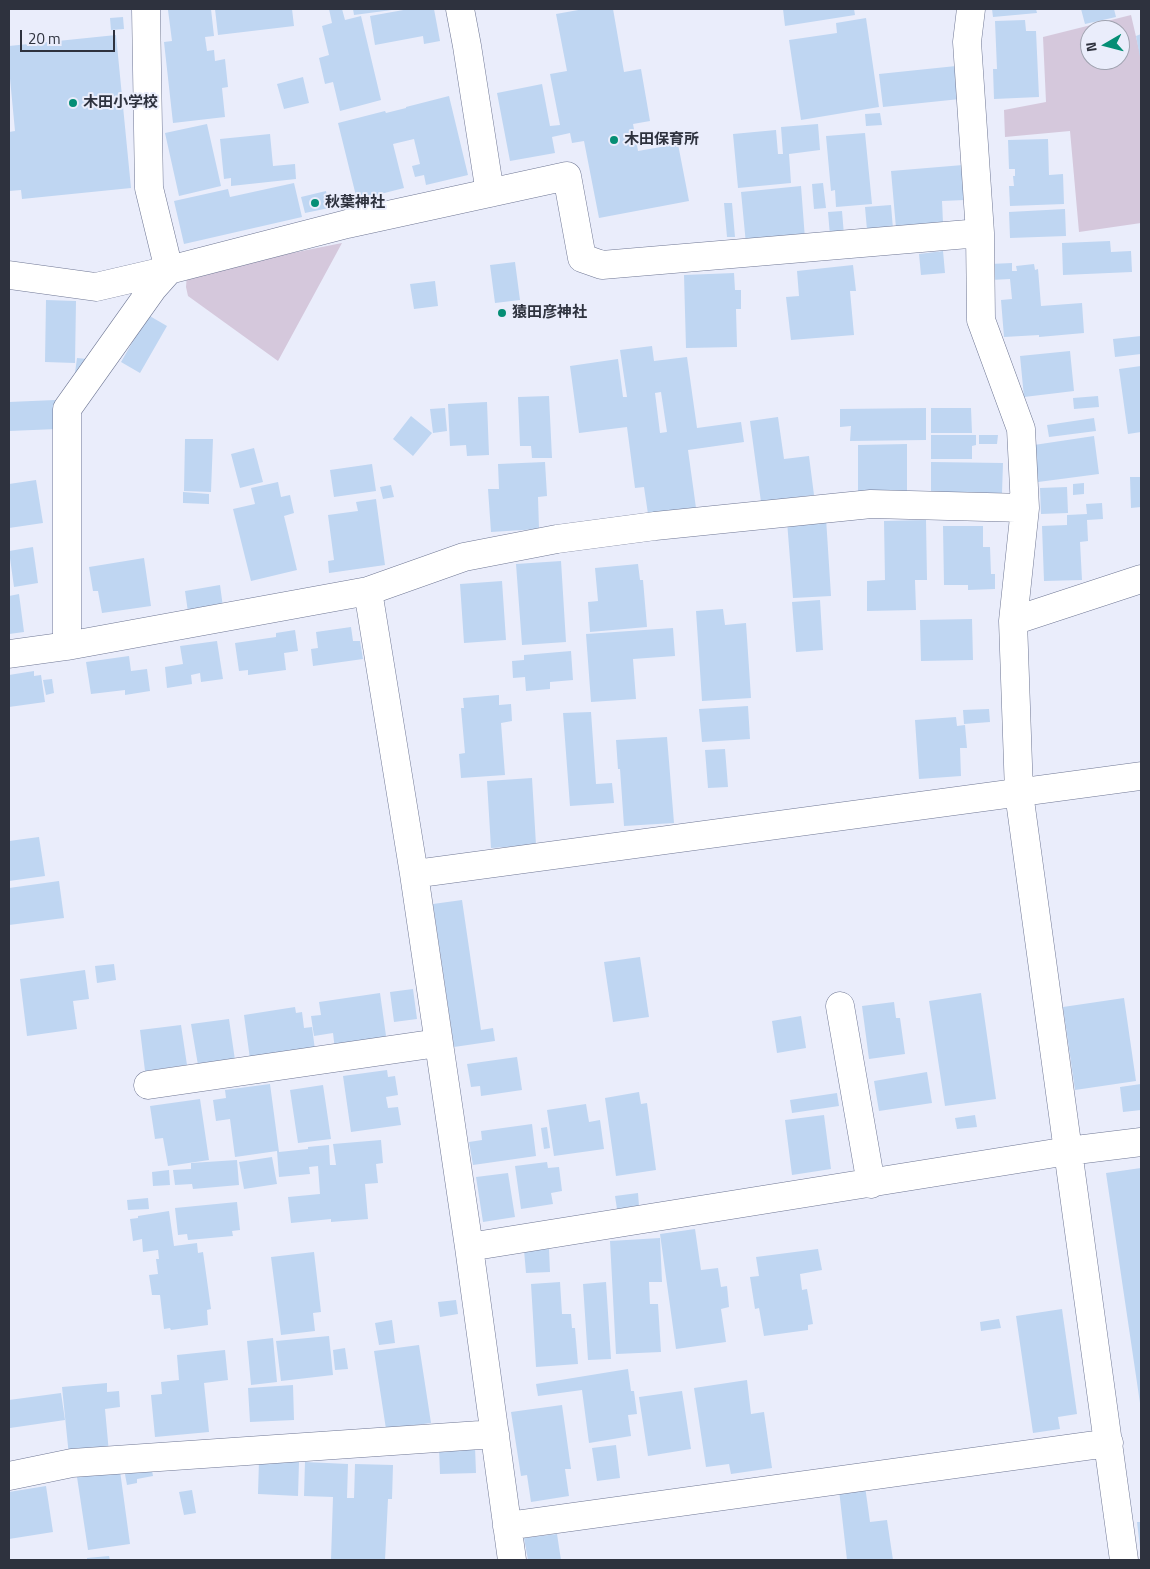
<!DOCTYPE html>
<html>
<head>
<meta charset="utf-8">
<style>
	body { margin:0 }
	#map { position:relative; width:1150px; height:1569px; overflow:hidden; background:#eaedfb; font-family:"Titillium Web",sans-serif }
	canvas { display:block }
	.frame { position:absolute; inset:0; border:10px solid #2e323e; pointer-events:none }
	.north { position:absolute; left:1080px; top:20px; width:50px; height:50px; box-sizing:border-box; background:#eaedfb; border:1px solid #9fa2af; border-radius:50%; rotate:262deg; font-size:14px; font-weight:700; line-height:20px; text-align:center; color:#2e323e }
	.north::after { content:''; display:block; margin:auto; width:18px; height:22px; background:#058e75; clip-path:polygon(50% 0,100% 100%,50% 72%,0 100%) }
	.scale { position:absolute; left:20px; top:30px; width:95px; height:22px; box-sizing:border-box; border:2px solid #2e323e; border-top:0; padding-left:6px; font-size:15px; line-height:18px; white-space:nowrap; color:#2e323e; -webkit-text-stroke:4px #eaedfb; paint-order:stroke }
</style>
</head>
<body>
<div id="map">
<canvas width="1150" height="1569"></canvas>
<div class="frame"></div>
<div class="north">N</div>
<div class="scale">20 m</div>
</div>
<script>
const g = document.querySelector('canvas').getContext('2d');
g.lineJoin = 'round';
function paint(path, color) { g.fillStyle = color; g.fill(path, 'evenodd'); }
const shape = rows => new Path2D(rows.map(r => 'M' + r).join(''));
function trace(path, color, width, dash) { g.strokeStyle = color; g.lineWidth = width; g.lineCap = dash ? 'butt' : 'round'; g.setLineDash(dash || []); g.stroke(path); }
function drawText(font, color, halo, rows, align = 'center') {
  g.font = font + ' "Titillium Web","Noto Sans JP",sans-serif'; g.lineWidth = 4; g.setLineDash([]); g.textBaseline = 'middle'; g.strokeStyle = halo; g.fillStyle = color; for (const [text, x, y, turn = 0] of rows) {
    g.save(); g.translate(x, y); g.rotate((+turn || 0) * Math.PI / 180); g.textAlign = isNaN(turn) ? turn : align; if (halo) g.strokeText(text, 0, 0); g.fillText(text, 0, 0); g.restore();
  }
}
const green = shape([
	[1131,15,1141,58,1141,223,1079,232,1070,131,1005,137,1004,110,1046,102,1043,37],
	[1090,30,1120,30,1120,60,1090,60],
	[342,243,278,361,188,296,186,287,187,274]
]);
const building = shape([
	[176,9,211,9,214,36,205,37,207,51,214,50,215,61,225,59,228,87,222,88,225,117,173,123,164,42,172,41,168,10],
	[215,9,292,9,294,26,218,35],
	[329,9,342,9,345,20,361,16,381,100,340,111,333,82,325,84,319,58,329,55,322,26,332,23],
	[353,9,392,9,392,10,354,15],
	[409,9,434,9,440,41,424,44,423,36,375,45,370,16],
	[584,9,613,9,624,72,641,69,650,121,633,124,638,151,678,144,689,201,599,218,584,141,572,143,570,133,552,137,555,153,510,161,497,93,542,84,550,126,560,125,550,74,567,71,556,14],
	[783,9,854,9,855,15,785,26],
	[992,9,1036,9,1037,13,993,17],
	[1081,9,1114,9,1116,17,1085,24],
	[123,17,124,29,111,30,110,18],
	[866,18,879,107,801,120,789,40,837,33,836,23],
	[1025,20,1026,31,1036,31,1039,97,994,99,993,69,997,69,995,21],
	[1141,34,1141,57,1140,57,1136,36],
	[116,35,131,188,22,199,21,190,9,191,9,132,15,131,9,68,9,46],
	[956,66,960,99,883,107,879,74],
	[303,77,309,103,284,109,277,84],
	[449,96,468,175,426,185,424,175,415,177,412,166,420,164,414,139,393,144,404,188,357,200,338,123,385,111,386,113,406,108,406,107],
	[880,113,882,125,866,126,865,114],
	[207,124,221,186,179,196,165,133],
	[818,124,820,150,789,154,791,183,738,188,733,134,776,130,778,154,783,154,781,127],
	[865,133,872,204,836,207,835,190,831,191,826,136],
	[270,134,273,166,295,164,296,179,231,186,231,178,224,179,220,139],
	[1048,139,1049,175,1063,174,1064,204,1010,206,1009,186,1014,186,1013,176,1015,176,1015,169,1009,169,1008,140],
	[963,165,965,200,942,201,943,223,896,228,891,171],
	[294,183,302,217,184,244,174,201,228,189,230,197],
	[823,183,826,208,814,209,812,184],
	[801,186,805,239,746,244,741,192],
	[326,191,329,208,305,213,301,197],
	[724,203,732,203,735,237,727,237],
	[891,205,893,229,867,230,865,207],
	[1065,209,1066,236,1010,238,1009,212],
	[842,211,844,235,830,236,828,212],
	[1110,241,1111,252,1131,251,1132,272,1063,275,1062,243],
	[943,251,945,273,921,275,919,254],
	[515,262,520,300,495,303,490,265],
	[1012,263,1012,271,1017,271,1016,266,1034,264,1035,270,1038,269,1041,306,1082,303,1084,333,1039,337,1039,335,1004,337,1001,300,1012,299,1010,279,991,280,990,264],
	[853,265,856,291,850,291,854,335,791,340,786,297,799,296,797,271],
	[734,273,735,290,741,290,741,309,736,309,737,347,686,348,684,275],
	[435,281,438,306,414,309,410,284],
	[46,300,76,301,75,363,45,362],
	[148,315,167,326,140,373,121,362],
	[1141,336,1141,354,1115,357,1113,339],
	[652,346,654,361,687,357,697,428,741,422,744,442,688,450,696,508,648,514,644,487,635,488,627,427,579,433,570,366,618,359,623,397,627,397,620,350],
	[661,392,667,432,660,433,655,393],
	[1070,351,1074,391,1024,397,1020,356],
	[77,358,87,359,86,374,75,373],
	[1141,366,1141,432,1128,434,1119,369],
	[549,396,552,458,532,458,531,446,520,446,518,397],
	[1098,396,1099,407,1074,409,1073,398],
	[55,400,57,429,9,431,9,402],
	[487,402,489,455,467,456,466,445,450,446,448,404],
	[445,408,447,431,433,433,430,409],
	[926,408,926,440,850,441,851,426,840,427,840,409],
	[931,408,971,408,972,433,931,433],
	[411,416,432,433,413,456,393,439],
	[778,417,784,459,809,456,814,495,761,502,750,421],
	[1094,418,1096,431,1049,437,1047,425],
	[931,435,976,435,976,445,972,446,972,459,931,459],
	[979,435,998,435,997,444,979,444],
	[1094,436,1099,474,1038,482,1034,445],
	[185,439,213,439,211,492,184,491],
	[907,444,907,497,858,497,858,445],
	[254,448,263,482,240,488,231,454],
	[545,462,547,496,538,497,539,529,491,532,488,489,499,489,498,464],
	[931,462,1003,463,1002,493,931,492],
	[372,464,376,491,334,497,330,470],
	[1130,477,1141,477,1141,507,1131,508],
	[36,480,43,523,9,528,9,484],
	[278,482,281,497,290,495,294,513,284,516,297,570,251,581,233,509,255,504,251,488],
	[1084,483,1084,494,1073,495,1073,484],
	[391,485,394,497,383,499,380,487],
	[1067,487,1068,513,1041,514,1040,488],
	[183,492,209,494,209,504,183,503],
	[376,499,385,565,329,573,328,561,334,560,328,515,358,511,356,502],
	[1102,503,1103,519,1087,520,1088,541,1080,542,1082,580,1044,581,1042,526,1067,525,1067,515,1087,514,1086,504],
	[826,518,831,596,793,598,787,521],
	[926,520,927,580,915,580,916,610,867,611,867,581,885,580,884,521],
	[943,526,983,526,983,547,990,547,991,574,995,574,995,589,968,590,968,585,944,585],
	[33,547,38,583,14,587,9,551],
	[144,558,151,606,102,613,98,591,93,591,89,567],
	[561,561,566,642,522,645,516,564],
	[638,564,640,580,643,580,647,627,590,632,588,602,598,601,595,568],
	[502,581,506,640,464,643,460,584],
	[220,585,223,607,188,612,185,591],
	[19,594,24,632,9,634,9,596],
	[820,600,823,650,796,652,792,602],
	[723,609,725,625,746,623,751,698,702,701,696,611],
	[972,619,973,660,921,661,920,620],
	[351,627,353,641,360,641,363,659,313,666,311,649,318,648,316,632],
	[673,628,675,656,633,659,636,699,591,702,586,634],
	[295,630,298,651,284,653,286,670,248,675,248,670,239,671,235,643,276,637,276,633],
	[217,641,223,679,201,682,200,673,191,675,192,684,167,688,165,667,183,664,180,646],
	[571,651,573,680,550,682,550,689,526,691,525,677,513,678,512,661,524,660,524,655],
	[129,656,131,671,147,669,150,691,125,695,125,690,91,694,86,662],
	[34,671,34,676,41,675,45,702,9,707,9,675],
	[52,679,54,693,46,695,43,680],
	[499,695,499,705,511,704,512,721,501,723,505,775,461,778,459,754,465,753,461,708,464,708,463,698],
	[748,706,750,739,702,742,699,709],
	[989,709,990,722,964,724,963,710],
	[591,712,596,784,612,783,614,803,570,806,563,713],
	[956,717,957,726,965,725,967,748,960,748,961,776,919,779,915,720],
	[667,737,674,823,624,826,620,769,618,769,616,740],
	[725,749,728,787,708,788,705,750],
	[532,778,536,845,491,848,487,781],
	[39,837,45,876,9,881,9,841],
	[59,881,64,918,9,925,9,888],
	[462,900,481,1030,493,1028,495,1041,454,1047,433,904],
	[640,957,649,1017,613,1022,604,962],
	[114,964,116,980,97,983,95,966],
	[85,970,89,999,73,1001,77,1029,27,1036,20,979],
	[413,989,417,1019,394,1022,390,992],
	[380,993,387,1043,335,1050,333,1033,314,1036,311,1016,321,1015,319,1002],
	[981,993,996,1099,945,1106,929,1001],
	[1124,998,1136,1081,1075,1090,1063,1007],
	[894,1002,896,1018,900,1018,905,1054,869,1059,862,1006],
	[295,1007,296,1013,302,1012,304,1028,312,1027,315,1050,250,1059,244,1015],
	[801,1016,806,1048,777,1053,772,1021],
	[229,1019,235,1060,198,1065,191,1024],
	[181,1025,187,1065,145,1071,140,1030],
	[517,1057,522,1090,481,1096,480,1086,471,1087,467,1064],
	[387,1070,388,1077,395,1076,398,1095,386,1097,388,1108,398,1107,401,1125,351,1132,343,1076],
	[927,1072,932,1103,879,1111,874,1081],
	[270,1084,279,1152,308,1149,308,1147,329,1145,330,1165,336,1165,333,1144,381,1140,383,1163,376,1164,378,1183,365,1184,368,1219,331,1222,331,1219,291,1223,288,1197,320,1194,318,1166,309,1167,310,1174,279,1177,277,1151,235,1157,230,1119,216,1121,213,1100,226,1098,225,1090],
	[1141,1084,1141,1110,1123,1112,1120,1087],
	[323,1085,331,1139,298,1143,290,1090],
	[639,1092,641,1104,647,1103,656,1170,616,1176,605,1098],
	[837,1093,839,1106,792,1113,790,1100],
	[200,1099,209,1160,168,1166,163,1138,155,1139,150,1106],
	[586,1104,589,1122,600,1120,604,1149,554,1156,547,1110],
	[824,1115,831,1169,792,1175,785,1120],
	[975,1115,977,1127,957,1129,955,1118],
	[532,1124,536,1156,473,1165,469,1142,482,1140,481,1131],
	[547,1127,550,1148,544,1149,541,1128],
	[272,1157,277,1184,244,1189,239,1162],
	[237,1160,239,1185,193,1189,192,1184,175,1185,173,1170,191,1169,191,1163],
	[547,1162,548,1168,559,1167,562,1191,551,1193,553,1204,521,1209,515,1166],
	[1141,1168,1141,1403,1140,1403,1106,1173],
	[169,1170,170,1185,153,1186,152,1172],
	[508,1173,515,1217,483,1222,476,1177],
	[638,1193,639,1206,617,1209,615,1196],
	[148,1198,149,1209,128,1210,127,1200],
	[237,1202,240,1230,232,1231,233,1236,188,1240,187,1234,178,1235,175,1208],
	[169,1211,174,1246,197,1243,198,1253,203,1252,211,1309,207,1310,208,1325,171,1330,170,1328,164,1329,160,1295,152,1295,149,1275,158,1274,156,1259,159,1259,158,1250,143,1252,142,1239,133,1241,130,1219,138,1218,138,1216],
	[695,1229,701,1270,718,1268,721,1287,727,1286,729,1307,721,1309,726,1342,676,1349,660,1234],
	[660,1238,662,1282,649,1282,650,1304,658,1304,661,1352,616,1354,610,1241],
	[549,1249,550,1272,526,1273,524,1250],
	[818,1249,822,1270,800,1274,802,1290,807,1289,813,1324,808,1325,808,1330,764,1336,759,1308,755,1309,750,1277,759,1276,756,1257],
	[314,1252,321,1312,313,1313,315,1331,281,1335,271,1257],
	[560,1282,562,1314,571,1314,572,1328,575,1328,578,1364,536,1367,531,1284],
	[606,1282,611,1359,588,1360,583,1284],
	[456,1300,458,1314,440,1317,438,1302],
	[1062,1309,1077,1414,1058,1417,1060,1429,1033,1433,1016,1316],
	[999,1319,1001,1328,981,1331,980,1322],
	[392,1320,395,1343,379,1345,375,1323],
	[329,1336,333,1375,281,1381,276,1341],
	[273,1338,277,1382,251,1385,247,1341],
	[419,1345,431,1423,386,1429,374,1351],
	[345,1348,348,1369,335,1370,333,1350],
	[225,1350,228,1380,204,1383,209,1432,155,1437,151,1395,162,1394,161,1382,179,1380,177,1355],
	[628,1369,631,1391,634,1391,637,1414,628,1415,631,1436,589,1443,582,1390,538,1396,536,1384],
	[747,1380,751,1414,764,1412,772,1468,731,1474,729,1464,706,1467,694,1388],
	[107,1383,107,1392,119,1391,120,1407,105,1409,109,1453,69,1456,62,1387],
	[293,1385,294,1420,250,1422,248,1388],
	[682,1391,691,1449,648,1456,639,1397],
	[61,1393,65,1420,10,1428,9,1400],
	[562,1405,571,1469,565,1469,569,1496,531,1502,527,1475,521,1476,511,1412],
	[616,1445,620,1478,597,1481,592,1448],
	[475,1447,476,1473,440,1474,439,1448],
	[259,1460,299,1462,298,1496,258,1494],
	[305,1462,348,1464,347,1498,354,1498,355,1464,393,1465,392,1499,388,1499,385,1560,331,1560,333,1497,304,1496],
	[151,1465,153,1476,137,1479,137,1483,127,1485,124,1469],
	[120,1471,130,1544,88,1550,77,1477],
	[46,1486,53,1532,9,1539,9,1492],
	[865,1486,870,1522,887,1520,893,1560,847,1560,839,1490],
	[192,1490,196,1513,184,1515,179,1492],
	[1137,1522,1141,1522,1141,1547,1140,1547],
	[557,1534,561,1560,528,1560,524,1538],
	[109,1556,110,1560,87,1560,87,1558]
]);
const minor = shape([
	[146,9,149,188,169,270],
	[460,9,467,46,490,193],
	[971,9,967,42,980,233,981,320,1021,429,1025,508,1013,621,1019,793,1124,1560],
	[9,275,96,287,169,270,347,224,567,176,582,258,602,265,980,233],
	[368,591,414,874,469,1247,512,1560],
	[1013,621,1141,579],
	[67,646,67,409,153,288,169,270],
	[9,654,67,646,368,591,464,557,557,539,655,526,871,504,1025,508],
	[414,874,1141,776],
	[840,1006,871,1184],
	[148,1085,438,1043],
	[469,1247,1068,1151,1141,1142],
	[9,1476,72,1463,495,1434],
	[507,1526,1109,1443]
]);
const markers = [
	[73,103,5,"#058e75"],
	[614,140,5,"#058e75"],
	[315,203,5,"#058e75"],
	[502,313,5,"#058e75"]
];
const poiNames = [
	["木田小学校",83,103],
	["木田保育所",624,140],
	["秋葉神社",325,203],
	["猿田彦神社",512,313]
];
paint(green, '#d5c8dc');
paint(building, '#bfd6f2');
trace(minor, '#6f7794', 29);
trace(minor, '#fff', 28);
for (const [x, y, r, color] of markers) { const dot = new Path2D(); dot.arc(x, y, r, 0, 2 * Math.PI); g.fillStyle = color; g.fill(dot); trace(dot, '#eaedfb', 2); }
drawText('bold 15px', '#2e323e', '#eaedfb', poiNames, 'left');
</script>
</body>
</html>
